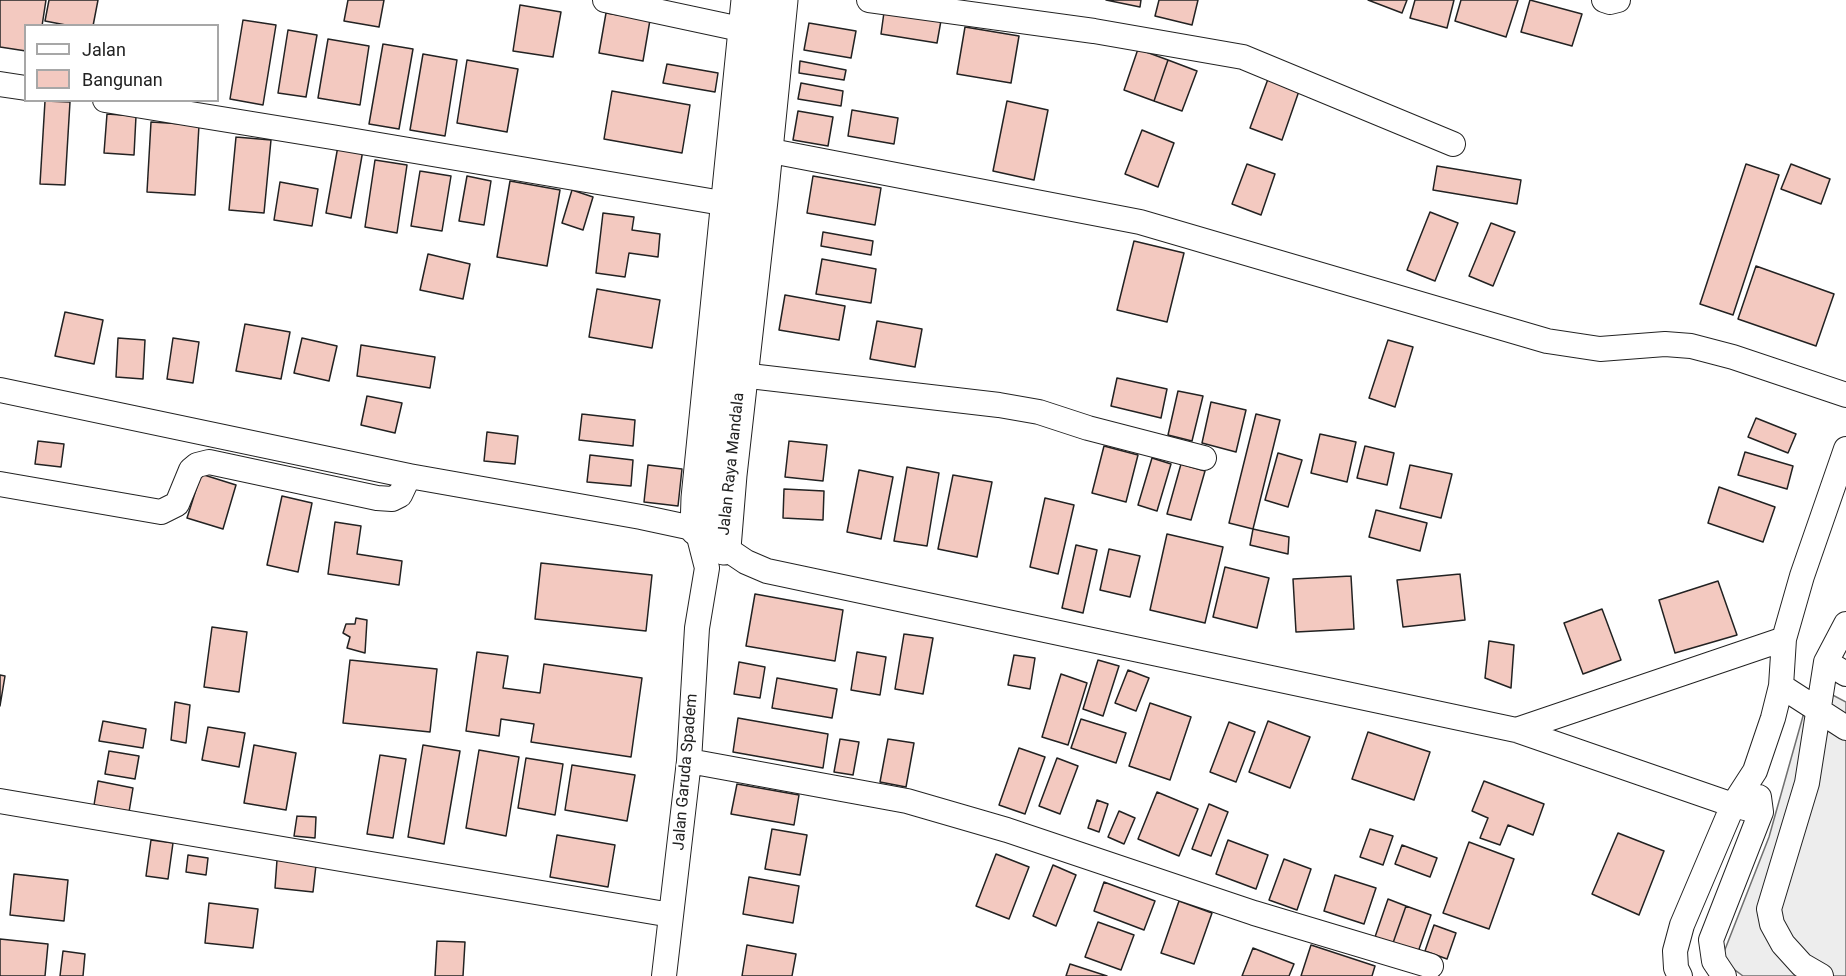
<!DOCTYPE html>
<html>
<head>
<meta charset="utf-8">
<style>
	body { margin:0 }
	#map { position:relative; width:1846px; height:976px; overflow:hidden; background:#fff; font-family:Roboto,sans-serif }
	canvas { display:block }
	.legend { position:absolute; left:24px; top:24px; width:195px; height:78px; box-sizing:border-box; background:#fff; border:2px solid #a7a7a7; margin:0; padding:8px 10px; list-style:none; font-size:18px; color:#222 }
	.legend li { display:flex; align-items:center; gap:12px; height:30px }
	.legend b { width:30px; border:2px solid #a7a7a7 }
</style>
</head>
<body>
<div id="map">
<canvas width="1846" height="976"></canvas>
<ul class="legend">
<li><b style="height:8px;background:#fff"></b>Jalan</li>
<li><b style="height:16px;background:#f3c9c0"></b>Bangunan</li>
</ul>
</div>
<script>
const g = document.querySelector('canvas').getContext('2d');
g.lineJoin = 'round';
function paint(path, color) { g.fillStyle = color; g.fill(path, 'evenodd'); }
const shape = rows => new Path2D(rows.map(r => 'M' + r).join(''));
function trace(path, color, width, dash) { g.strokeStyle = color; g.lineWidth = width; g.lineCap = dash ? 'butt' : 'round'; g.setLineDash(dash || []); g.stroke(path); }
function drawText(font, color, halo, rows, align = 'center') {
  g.font = font + ' Roboto,sans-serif'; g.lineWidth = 4.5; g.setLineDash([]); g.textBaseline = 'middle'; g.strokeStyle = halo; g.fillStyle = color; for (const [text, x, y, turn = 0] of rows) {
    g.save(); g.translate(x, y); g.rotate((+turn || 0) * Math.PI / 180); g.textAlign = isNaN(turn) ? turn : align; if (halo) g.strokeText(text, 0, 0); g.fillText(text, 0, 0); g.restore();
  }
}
const parking = shape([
	[1812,684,1846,702,1846,976,1743,976,1727,964,1724,952,1769,837,1812,684]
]);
const building = shape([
	[0,0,46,0,42,26,26,26,26,51,0,47,0,0],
	[49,0,98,0,93,26,71,26,45,21,49,0],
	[348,0,384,0,379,27,344,21,348,0],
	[1106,0,1141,0,1140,7,1106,0],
	[1159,0,1198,0,1192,25,1155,16,1159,0],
	[1368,0,1407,0,1402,13,1368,0],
	[1415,0,1454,0,1447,28,1410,18,1415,0],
	[1461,0,1518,0,1506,37,1455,21,1461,0],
	[1530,0,1582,14,1572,46,1521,32,1530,0],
	[520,5,561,12,553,57,513,51,520,5],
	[885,5,942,15,937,43,881,34,885,5],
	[606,13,650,20,643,61,599,53,606,13],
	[243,20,276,25,263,105,230,99,243,20],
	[809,23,856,31,851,58,804,50,809,23],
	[965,27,1019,36,1011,83,957,74,965,27],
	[288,30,317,35,306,97,278,93,288,30],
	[328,39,369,46,360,105,318,98,328,39],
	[383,44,413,49,399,129,369,124,383,44],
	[1138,49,1168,60,1154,101,1124,90,1138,49],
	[423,54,457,60,445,136,410,130,423,54],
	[467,60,518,69,507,132,457,123,467,60],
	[1168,60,1197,71,1182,111,1154,101,1168,60],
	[800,61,846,70,844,80,799,73,800,61],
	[667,64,718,73,715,92,663,83,667,64],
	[1268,79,1299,91,1282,140,1250,128,1268,79],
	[801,83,843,91,841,106,798,99,801,83],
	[612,91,690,105,682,153,604,139,612,91],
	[45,101,70,102,65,185,40,184,45,101],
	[1007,101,1048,110,1034,180,993,171,1007,101],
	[852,110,898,118,894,144,848,136,852,110],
	[798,111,833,117,828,146,793,140,798,111],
	[107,114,136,116,134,155,104,153,107,114],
	[151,122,199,125,195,195,147,192,151,122],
	[1142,130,1174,143,1158,187,1125,174,1142,130],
	[236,137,271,140,264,213,229,210,236,137],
	[338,146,363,150,351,218,326,213,338,146],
	[375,160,407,165,397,233,365,227,375,160],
	[1247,164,1275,174,1261,215,1232,204,1247,164],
	[1746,164,1779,175,1733,315,1700,304,1746,164],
	[1791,164,1830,179,1821,204,1781,189,1791,164],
	[1437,166,1521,180,1517,204,1433,190,1437,166],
	[420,171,451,176,442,231,411,226,420,171],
	[467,176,491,181,484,225,459,221,467,176],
	[813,176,881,188,875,225,807,213,813,176],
	[510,181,560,190,547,266,497,257,510,181],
	[280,182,318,189,312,226,274,220,280,182],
	[572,190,593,197,583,230,562,223,572,190],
	[1430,212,1458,223,1435,281,1407,270,1430,212],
	[603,213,634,217,632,230,660,234,658,257,629,253,625,277,596,273,603,213],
	[1491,223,1515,232,1493,286,1469,276,1491,223],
	[823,232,873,241,871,255,821,246,823,232],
	[1134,241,1184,253,1167,322,1117,310,1134,241],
	[428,254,470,264,463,299,420,290,428,254],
	[822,259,876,269,871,303,816,294,822,259],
	[1756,266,1834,294,1816,346,1738,319,1756,266],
	[597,289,660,300,652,348,589,337,597,289],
	[785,295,845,306,839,340,779,330,785,295],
	[65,312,103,320,94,364,55,356,65,312],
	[877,321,922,329,915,367,870,359,877,321],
	[245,324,290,332,281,379,236,371,245,324],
	[118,338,145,340,143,379,116,377,118,338],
	[173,338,199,342,193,383,167,379,173,338],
	[302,338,337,346,329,381,294,373,302,338],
	[1388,340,1413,347,1395,407,1369,398,1388,340],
	[361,345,435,357,430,388,357,376,361,345],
	[1117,378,1167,389,1161,418,1111,406,1117,378],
	[1178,391,1203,396,1192,441,1168,435,1178,391],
	[367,396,402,403,395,433,361,425,367,396],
	[1211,402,1246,410,1236,452,1202,443,1211,402],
	[582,414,635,420,633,446,579,440,582,414],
	[1256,414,1280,420,1253,529,1229,523,1256,414],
	[1756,418,1796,434,1788,453,1748,437,1756,418],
	[487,432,518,436,515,464,484,461,487,432],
	[1320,434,1356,442,1347,482,1311,473,1320,434],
	[38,441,64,444,61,467,35,464,38,441],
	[789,441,827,445,823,481,785,477,789,441],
	[1104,446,1138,455,1126,502,1092,493,1104,446],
	[1365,446,1394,453,1387,485,1357,478,1365,446],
	[1745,452,1793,466,1787,489,1738,475,1745,452],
	[1278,453,1302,460,1288,507,1265,500,1278,453],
	[590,455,633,460,631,486,587,482,590,455],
	[1152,458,1171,464,1157,511,1138,505,1152,458],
	[1181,464,1205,471,1191,520,1167,514,1181,464],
	[648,465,682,469,678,506,644,502,648,465],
	[1410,465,1452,474,1441,518,1400,508,1410,465],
	[907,467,939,473,927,546,894,541,907,467],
	[859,470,893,477,881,539,847,532,859,470],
	[201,474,236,485,223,529,187,518,201,474],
	[953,475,992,482,977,557,938,549,953,475],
	[1719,487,1775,507,1763,542,1708,523,1719,487],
	[784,489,824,491,823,520,783,518,784,489],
	[282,496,312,503,298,572,267,565,282,496],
	[1045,498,1074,505,1058,574,1030,567,1045,498],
	[1376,510,1427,523,1420,551,1369,537,1376,510],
	[335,522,361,526,357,554,402,561,399,585,328,574,335,522],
	[1253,529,1289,537,1288,554,1250,545,1253,529],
	[1167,534,1223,547,1205,623,1150,610,1167,534],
	[1076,545,1097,550,1083,613,1062,608,1076,545],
	[1109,549,1140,556,1130,597,1100,590,1109,549],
	[541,563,652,575,646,631,535,619,541,563],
	[1225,567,1269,578,1257,628,1213,617,1225,567],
	[1460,574,1465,620,1403,627,1397,580,1460,574],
	[1351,576,1354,629,1296,632,1293,579,1351,576],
	[1718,581,1737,635,1675,653,1659,600,1718,581],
	[755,594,843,610,835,661,746,646,755,594],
	[1602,609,1621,660,1583,674,1564,623,1602,609],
	[356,618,367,620,365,653,347,648,350,637,343,633,346,624,355,624,356,618],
	[212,627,247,632,239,692,204,687,212,627],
	[904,634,933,638,923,694,895,689,904,634],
	[1489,641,1514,645,1511,688,1485,678,1489,641],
	[477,652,508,656,503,688,540,693,544,664,642,678,631,757,531,742,534,724,501,719,499,736,466,731,477,652],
	[857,652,886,657,880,695,851,690,857,652],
	[1014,655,1035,658,1030,689,1008,685,1014,655],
	[350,660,437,669,430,732,343,723,350,660],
	[1098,660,1119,666,1103,716,1083,709,1098,660],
	[739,662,765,667,760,698,734,694,739,662],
	[1128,670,1149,678,1136,711,1115,703,1128,670],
	[1061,674,1087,683,1068,745,1042,737,1061,674],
	[0,675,5,676,0,706,0,675],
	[777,678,837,689,832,718,772,708,777,678],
	[175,702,190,705,186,743,171,740,175,702],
	[1150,703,1191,717,1170,780,1129,766,1150,703],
	[738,718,828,734,823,768,733,752,738,718],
	[1081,719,1126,733,1116,763,1071,748,1081,719],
	[103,721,146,729,143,748,99,741,103,721],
	[1268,721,1310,737,1290,788,1249,772,1268,721],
	[1229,722,1255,732,1236,782,1210,772,1229,722],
	[208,727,245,733,239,767,202,760,208,727],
	[1368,732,1430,752,1414,800,1352,779,1368,732],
	[840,739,859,742,853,775,834,772,840,739],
	[888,739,914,743,906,787,880,782,888,739],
	[254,745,296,753,286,810,244,803,254,745],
	[423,745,460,751,444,844,408,837,423,745],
	[1019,748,1045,757,1025,814,999,805,1019,748],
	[479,750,519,757,506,836,466,828,479,750],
	[109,751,139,756,135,779,105,774,109,751],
	[380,755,406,759,393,838,367,834,380,755],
	[526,758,563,764,555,815,518,808,526,758],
	[1057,758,1078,766,1060,814,1039,806,1057,758],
	[572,765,635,775,627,821,565,810,572,765],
	[98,781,133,788,129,812,94,805,98,781],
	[1484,781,1544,804,1533,835,1508,825,1500,845,1480,838,1488,818,1472,811,1484,781],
	[737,784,799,795,794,825,731,814,737,784],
	[1157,792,1198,809,1179,856,1138,839,1157,792],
	[1097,800,1108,804,1099,832,1088,828,1097,800],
	[1209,804,1228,812,1211,856,1192,849,1209,804],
	[1119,811,1135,818,1124,844,1108,837,1119,811],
	[297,816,316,817,315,838,294,836,297,816],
	[772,829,807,835,800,875,765,869,772,829],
	[1370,829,1393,836,1383,865,1360,857,1370,829],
	[1618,833,1664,851,1639,915,1592,894,1618,833],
	[557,835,615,845,608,887,550,877,557,835],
	[151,840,173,843,168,879,146,876,151,840],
	[1228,840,1268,855,1256,889,1216,874,1228,840],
	[1469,842,1514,859,1489,929,1443,913,1469,842],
	[1402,845,1437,858,1430,877,1395,864,1402,845],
	[996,854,1029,867,1009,919,976,906,996,854],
	[188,855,208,858,206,875,186,872,188,855],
	[1284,859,1311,869,1297,910,1269,900,1284,859],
	[277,860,316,865,313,892,275,888,277,860],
	[1053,865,1076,875,1056,926,1033,916,1053,865],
	[14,874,68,880,64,921,10,915,14,874],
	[1335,875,1376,888,1364,924,1324,911,1335,875],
	[749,877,799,886,793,923,743,914,749,877],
	[1104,882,1155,901,1144,930,1094,911,1104,882],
	[1388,899,1406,906,1393,943,1375,937,1388,899],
	[1179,901,1212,913,1194,964,1161,953,1179,901],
	[209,903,258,909,253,948,205,943,209,903],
	[1406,906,1431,915,1418,952,1393,943,1406,906],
	[1098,922,1134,935,1121,970,1085,957,1098,922],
	[1434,925,1456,933,1447,959,1425,951,1434,925],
	[0,939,48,944,45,976,0,976,0,939],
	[437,941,465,942,463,976,435,976,437,941],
	[747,945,796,954,792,976,742,976,747,945],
	[1311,945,1375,966,1372,976,1301,976,1311,945],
	[1253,948,1294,964,1289,976,1242,976,1253,948],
	[63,951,85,954,83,976,60,976,63,951],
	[1070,964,1107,976,1066,976,1070,964]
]);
const minor = shape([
	[605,0,745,30],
	[869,0,1094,31,1243,57,1453,144],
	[1604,0,1610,2,1618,0],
	[0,84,26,88],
	[105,100,332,137,728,204],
	[766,150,1140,222,1547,341,1600,349,1665,344,1691,346,1733,357,1846,395],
	[741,375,999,405,1039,412,1088,428,1204,458],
	[0,390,409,476,641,517,697,529,746,562,767,571,1516,730,1733,805,1761,812],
	[0,484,161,512,177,504,191,470,197,465,209,462,377,498,392,499,400,495,409,476],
	[1826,662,1846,624],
	[1781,686,1846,728],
	[1516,730,1784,639],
	[689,761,907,801,1007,830,1254,913,1431,966],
	[0,801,671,915],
	[664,976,689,761,697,628,707,568,697,529],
	[1680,976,1676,968,1675,951,1682,925,1733,805,1755,771,1773,718,1781,686,1784,639,1802,576,1846,449],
	[1724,976,1714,961,1711,940,1761,812,1759,797],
	[1821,976,1802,965,1783,944,1772,924,1769,909,1807,783,1826,662,1846,674]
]);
const highway = shape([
	[697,529,698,498,748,0],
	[724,548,730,475,761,200,781,0]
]);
const streetNames = [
	["Jalan Raya Mandala",732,464,-84],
	["Jalan Garuda Spadem",686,772,-85]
];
paint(parking, '#ededed');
trace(parking, '#6f6f6f', 1.5);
paint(building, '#f3c9c0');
trace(building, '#222', 1.5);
trace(minor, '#222', 26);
trace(highway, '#222', 35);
trace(minor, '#fff', 24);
trace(highway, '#fff', 33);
drawText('16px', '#222', '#fff', streetNames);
</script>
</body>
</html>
